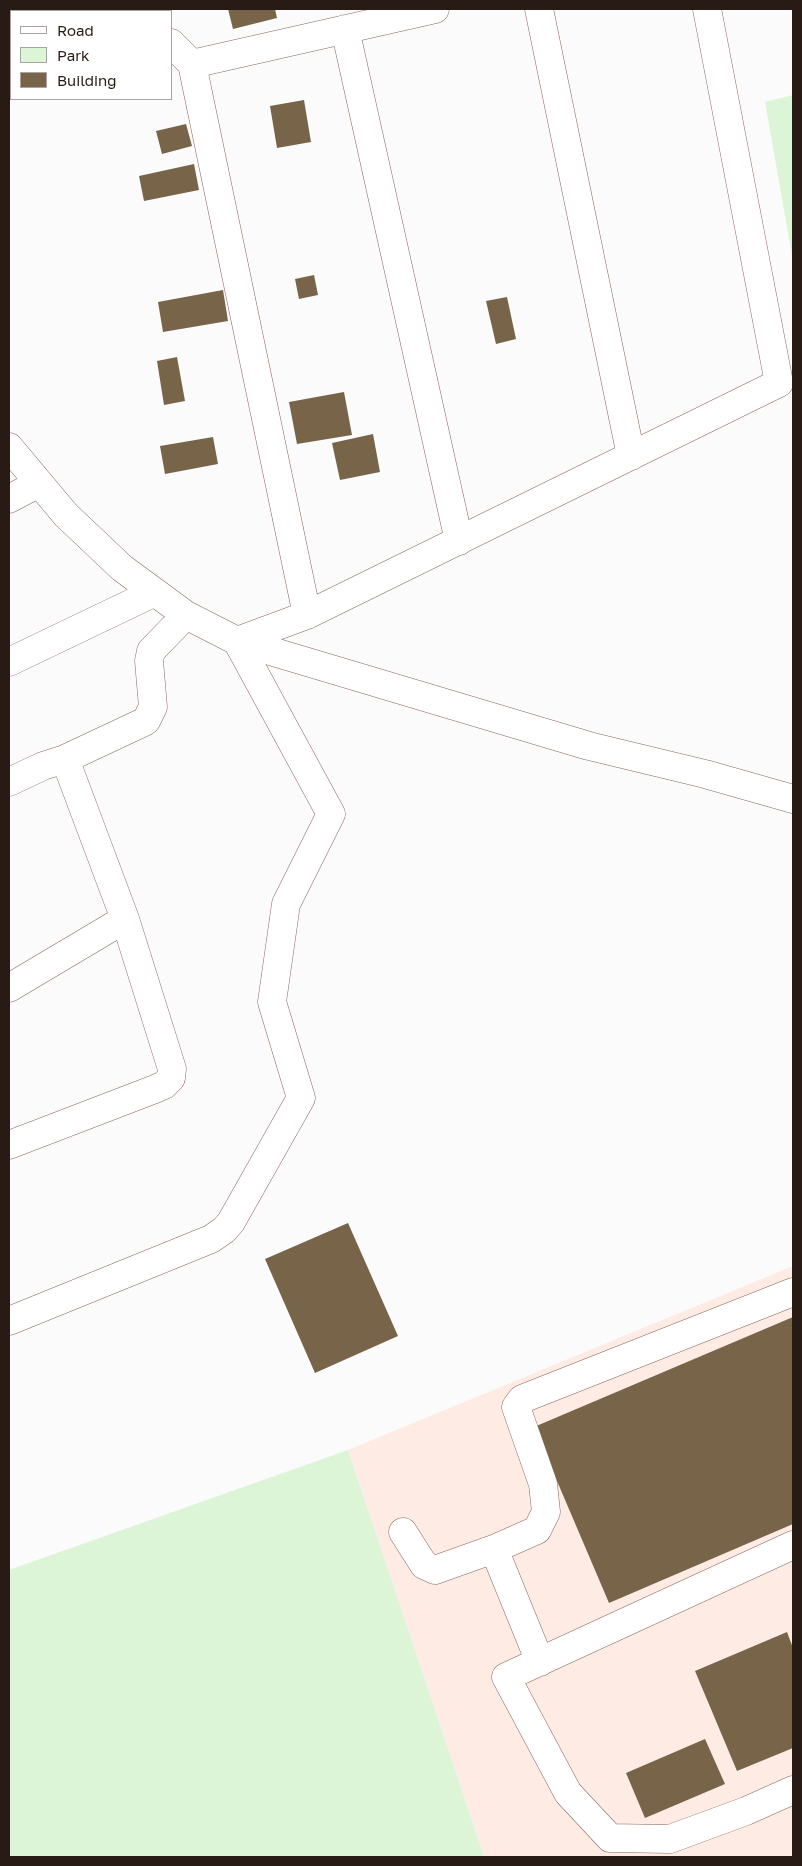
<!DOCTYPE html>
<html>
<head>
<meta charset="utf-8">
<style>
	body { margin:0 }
	#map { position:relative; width:802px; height:1866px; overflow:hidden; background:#fbfbfb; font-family:"Golos Text",sans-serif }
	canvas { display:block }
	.frame { position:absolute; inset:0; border:10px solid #281b16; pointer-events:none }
	.legend { position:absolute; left:10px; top:10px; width:162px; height:90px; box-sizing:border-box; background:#fff; border:1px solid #a9a4a2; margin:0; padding:6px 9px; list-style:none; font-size:15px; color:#281b16 }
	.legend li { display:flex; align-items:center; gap:10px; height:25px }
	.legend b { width:25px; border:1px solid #a9a4a2 }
</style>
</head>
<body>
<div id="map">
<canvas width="802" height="1866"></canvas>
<div class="frame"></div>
<ul class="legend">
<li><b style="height:6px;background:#fff"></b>Road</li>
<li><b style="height:14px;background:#dbf5d6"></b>Park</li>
<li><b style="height:14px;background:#776449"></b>Building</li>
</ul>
</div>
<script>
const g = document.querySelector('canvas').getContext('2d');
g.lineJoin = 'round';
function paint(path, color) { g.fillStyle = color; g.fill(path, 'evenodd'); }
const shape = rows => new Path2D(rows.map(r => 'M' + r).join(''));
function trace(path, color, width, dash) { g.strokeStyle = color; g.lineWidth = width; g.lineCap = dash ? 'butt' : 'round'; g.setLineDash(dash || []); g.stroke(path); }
const built = shape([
	[793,1266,793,1857,484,1857,348,1450]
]);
const green = shape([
	[793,95,793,261,765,102],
	[348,1450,484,1857,9,1857,9,1570]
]);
const building = shape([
	[228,9,275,9,277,18,233,29],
	[304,100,311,142,277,148,270,106],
	[186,124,192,146,162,154,156,131],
	[194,164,199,190,144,201,139,176],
	[314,275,318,295,299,299,295,279],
	[223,290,228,321,163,332,158,302],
	[507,297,516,339,496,344,486,301],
	[177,357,185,401,164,405,157,361],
	[344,392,352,435,297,444,289,402],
	[373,434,380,472,340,480,332,443],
	[213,437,218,464,165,474,160,446],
	[348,1223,398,1336,315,1373,265,1259],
	[793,1317,793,1524,609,1603,534,1427],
	[787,1632,793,1648,793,1748,737,1771,695,1671],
	[705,1739,725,1784,645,1818,626,1773]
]);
const minor = shape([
	[138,9,141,11],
	[539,9,631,456],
	[345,29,459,541],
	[171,43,192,64,435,9],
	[192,64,307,615],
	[9,447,66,515,122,568,186,615,237,641,589,746,705,774,793,799],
	[9,499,39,483],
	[9,662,153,593],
	[9,782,43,766,65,759,146,721,153,707,149,661,151,651,186,615],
	[9,988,125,919],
	[9,1145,155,1089,164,1085,171,1078,172,1069,125,919,65,759],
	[9,1321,211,1239,224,1230,231,1222,301,1098,272,1002,286,904,331,814,237,641,307,615,779,383,707,9],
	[403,1532,424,1565,435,1570,494,1549,540,1662],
	[793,1545,506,1677,568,1793,610,1838,670,1839,746,1811,793,1790],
	[494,1549,537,1530,546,1512,543,1484,516,1407,522,1399,793,1292]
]);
paint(built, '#feebe4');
paint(green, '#dbf5d6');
paint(building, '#776449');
trace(minor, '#89675b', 29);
trace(minor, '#fff', 28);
</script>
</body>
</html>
